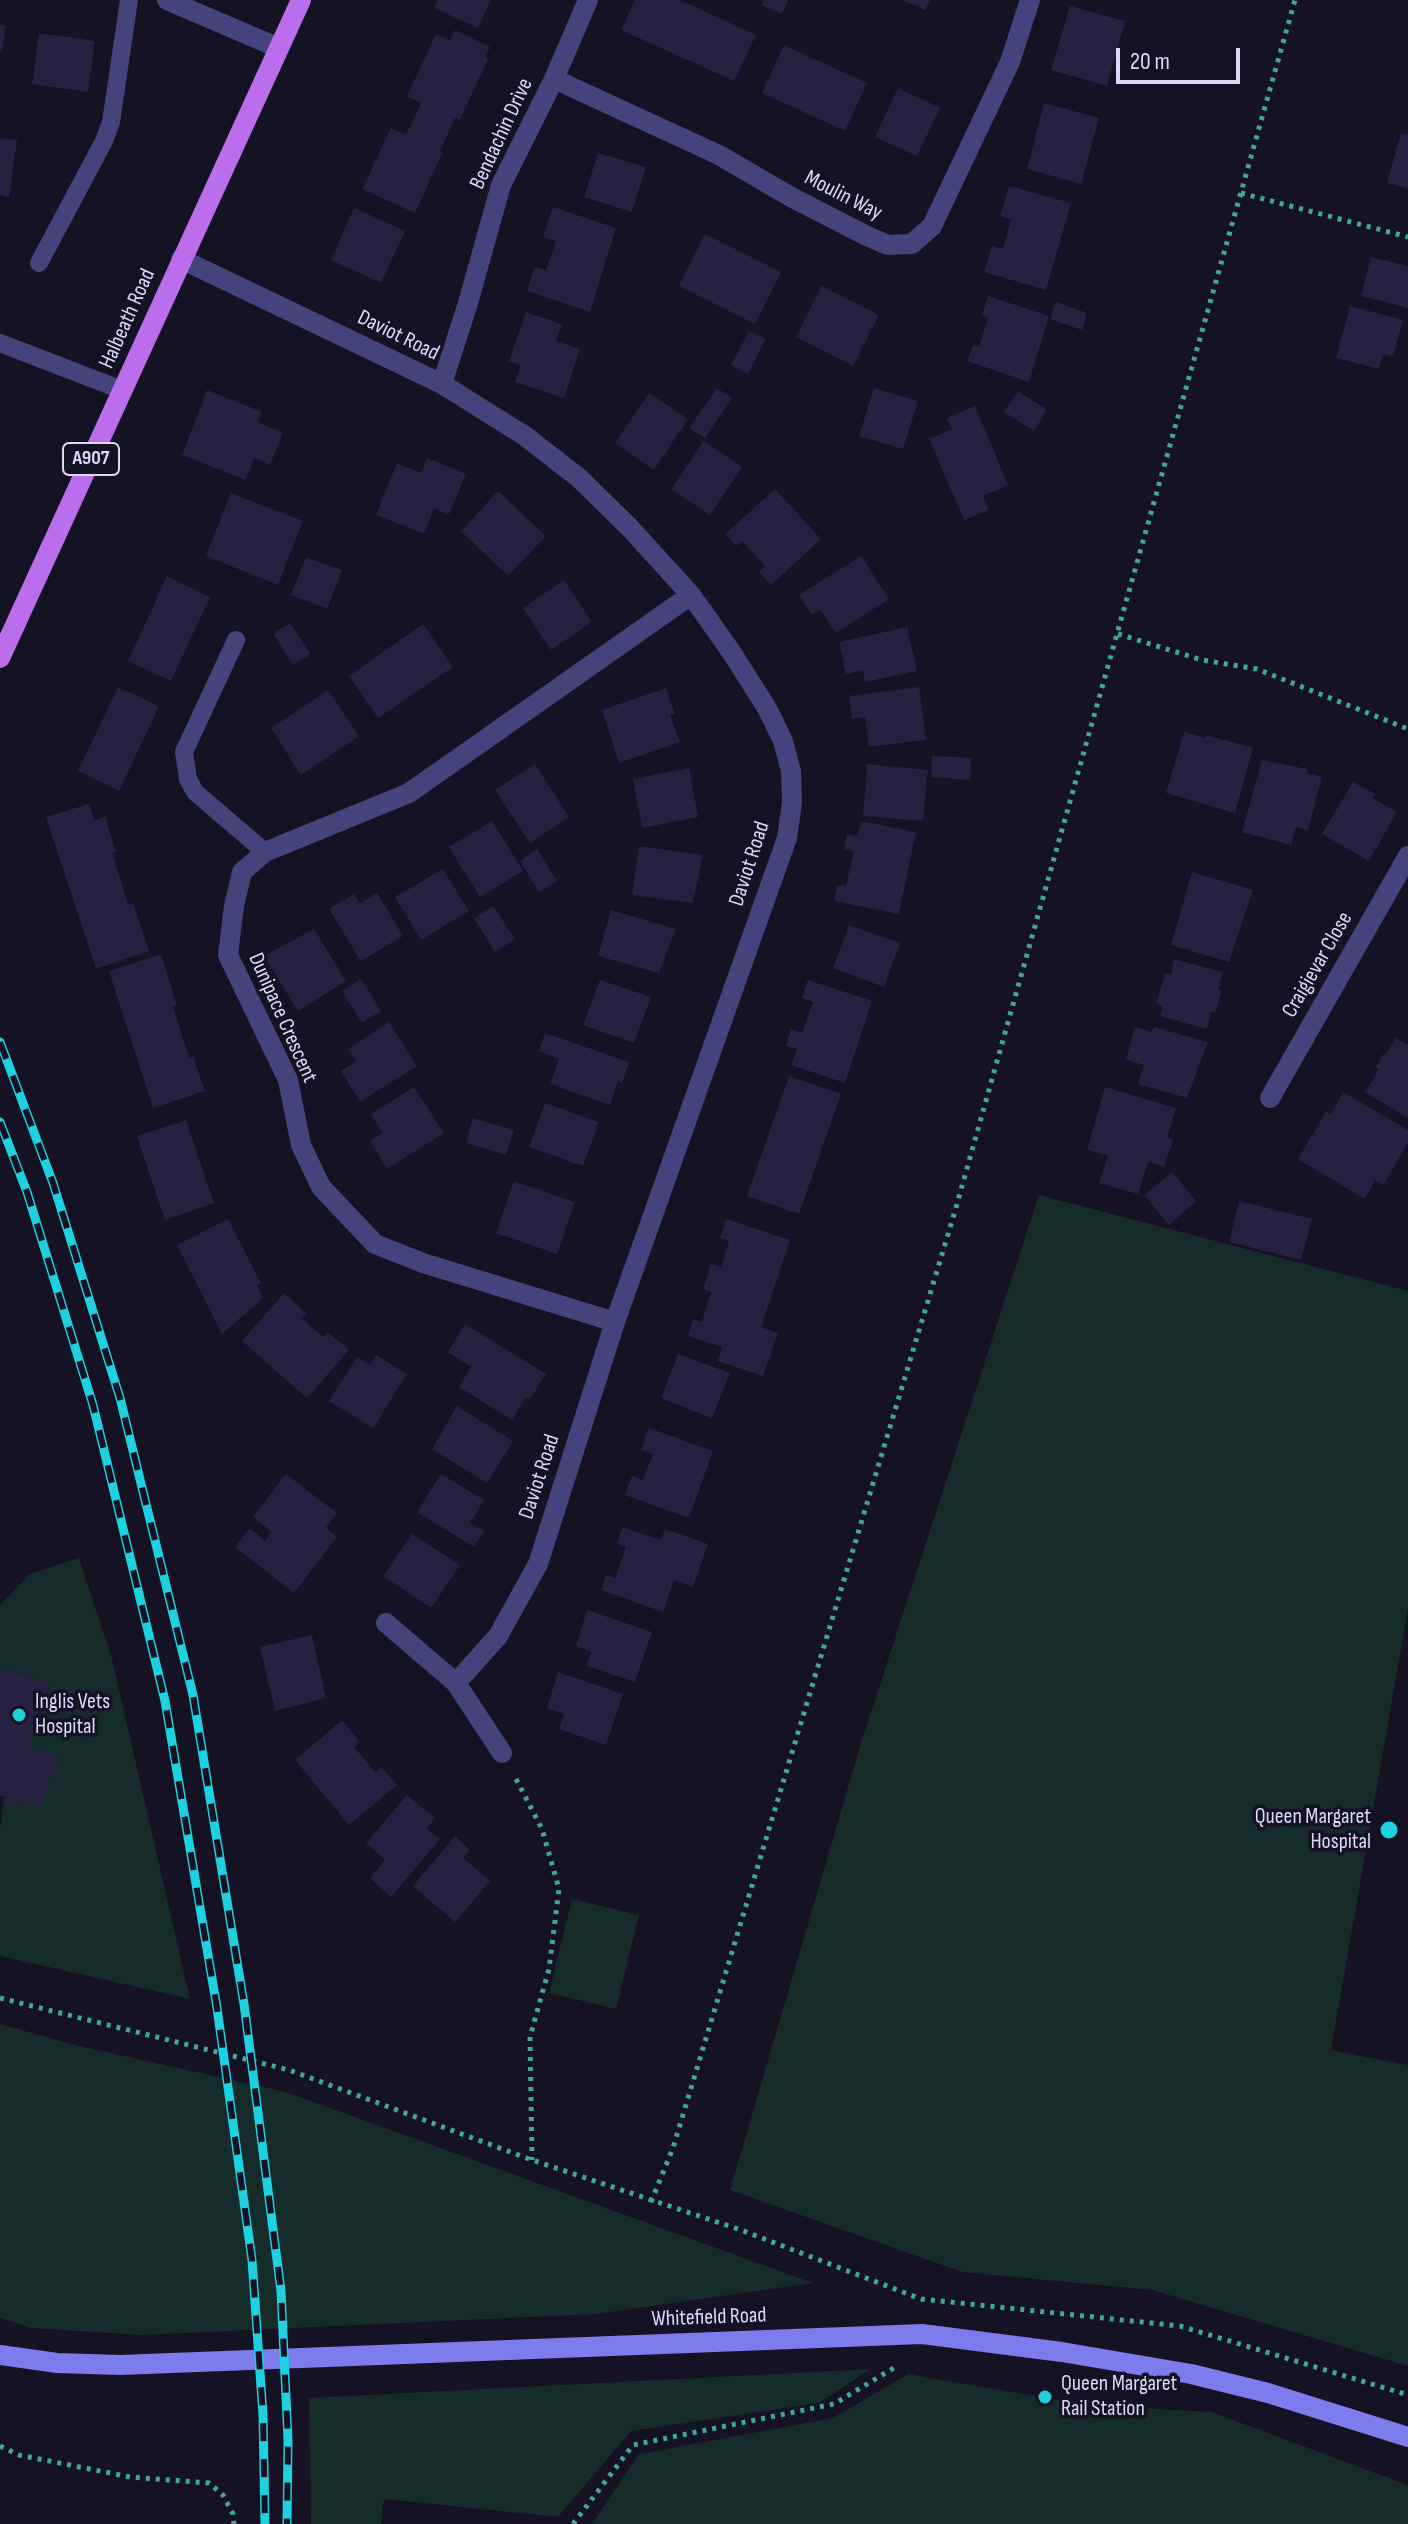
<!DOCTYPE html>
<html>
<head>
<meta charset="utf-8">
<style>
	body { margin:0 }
	#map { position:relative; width:1408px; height:2524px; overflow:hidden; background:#141223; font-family:"Sofia Sans Condensed",sans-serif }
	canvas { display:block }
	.scale { position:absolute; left:1116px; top:48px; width:124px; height:36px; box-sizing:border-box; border:4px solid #dcd9fa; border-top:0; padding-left:10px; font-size:24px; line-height:28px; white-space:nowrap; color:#dcd9fa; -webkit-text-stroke:6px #141223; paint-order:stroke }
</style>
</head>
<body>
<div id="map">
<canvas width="1408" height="2524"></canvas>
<div class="scale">20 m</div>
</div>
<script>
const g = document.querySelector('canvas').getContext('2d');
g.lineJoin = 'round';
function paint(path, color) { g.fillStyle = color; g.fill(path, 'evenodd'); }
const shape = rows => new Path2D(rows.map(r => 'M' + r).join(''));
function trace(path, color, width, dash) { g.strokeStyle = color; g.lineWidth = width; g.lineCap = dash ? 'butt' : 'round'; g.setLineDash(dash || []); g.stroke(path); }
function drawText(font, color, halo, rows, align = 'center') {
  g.font = font + ' "Sofia Sans Condensed",sans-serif'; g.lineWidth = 7; g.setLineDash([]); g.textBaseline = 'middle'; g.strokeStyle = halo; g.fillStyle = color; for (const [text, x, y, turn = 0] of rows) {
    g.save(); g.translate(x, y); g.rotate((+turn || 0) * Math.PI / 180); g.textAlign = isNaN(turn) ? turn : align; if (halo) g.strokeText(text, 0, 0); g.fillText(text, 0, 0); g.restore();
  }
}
const green = shape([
	[1039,1195,1408,1291,1408,1609,1331,2050,1408,2065,1408,2366,1152,2290,962,2272,730,2190,861,1743],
	[79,1558,112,1659,190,1999,0,1956,0,1828,3,1802,15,1806,18,1799,39,1807,58,1758,27,1746,50,1685,5,1667,2,1672,0,1671,0,1605,30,1574],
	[572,1899,639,1915,616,2009,549,1993],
	[0,2024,75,2045,286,2092,813,2283,596,2314,142,2335,31,2328,0,2318],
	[871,2369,819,2403,631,2431,558,2517,384,2499,381,2524,311,2524,309,2398],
	[908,2374,1087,2405,1212,2412,1402,2483,1408,2487,1408,2524,592,2524,639,2454,833,2418]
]);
const building = shape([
	[438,0,491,0,478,28,434,8],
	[635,0,680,0,756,35,734,81,621,30],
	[763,0,788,0,782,14,761,5],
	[902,0,930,0,925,10],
	[1070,6,1125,21,1107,86,1051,70],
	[0,25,6,26,2,51,0,51],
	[455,30,490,47,485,57,488,59,460,120,455,118,440,151,443,152,415,213,362,189,391,128,406,135,421,103,407,96,436,34,450,41],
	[39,33,95,41,88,92,32,84],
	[784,45,867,83,845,131,762,93],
	[898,88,940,108,917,156,875,137],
	[1044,103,1099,118,1081,184,1027,169],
	[1401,133,1408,135,1408,188,1387,183],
	[0,138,17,140,9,197,0,195],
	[598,153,646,167,632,212,584,197],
	[1009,186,1071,203,1046,290,984,272,992,246,1003,249,1011,219,1000,216],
	[553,207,616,228,590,312,527,291,534,267,546,270,552,253,556,241,543,237],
	[354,208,405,231,381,283,331,260],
	[705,234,781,272,755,324,679,286],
	[1371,257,1408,266,1408,308,1361,296],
	[821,286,879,315,853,366,796,337],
	[988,296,1049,316,1029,382,967,361,973,345,979,347,984,331,988,318,982,315],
	[1056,302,1087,313,1082,330,1050,319],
	[1350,306,1403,320,1393,356,1383,354,1379,369,1336,358],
	[526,312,562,324,556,341,580,349,564,398,515,382,521,365,509,361],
	[749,331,766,339,748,374,731,365],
	[717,388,732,398,705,438,689,428],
	[874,388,918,401,903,449,859,436],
	[207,390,262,412,257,422,283,433,270,465,254,458,245,480,182,455],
	[1018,391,1047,410,1034,431,1004,412],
	[649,393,688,419,654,470,615,443],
	[975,406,1008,485,983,496,989,510,964,520,929,439,952,429,947,418],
	[704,441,742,467,710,515,671,489],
	[427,458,466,474,449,514,434,509,424,534,376,515,397,463,421,473],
	[775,489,821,539,771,585,759,572,765,566,754,554,742,541,736,546,725,534],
	[498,491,546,536,508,576,461,531],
	[231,493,303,521,278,585,206,556],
	[861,556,889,599,836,633,820,610,812,615,799,595],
	[306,557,342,570,327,609,291,595],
	[167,576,210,597,171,681,128,661],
	[564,580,592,622,551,650,523,608],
	[290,623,311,654,293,665,273,634],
	[423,624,453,667,378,718,349,676],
	[907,627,917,671,865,682,863,670,846,674,839,642],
	[118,687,159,706,119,791,78,771],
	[919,687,926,740,869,747,865,717,852,719,849,696],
	[666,688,675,714,670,715,680,742,619,763,602,710],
	[328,690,359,736,301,775,271,728],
	[1184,732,1205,738,1206,735,1253,748,1235,813,1166,793],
	[932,756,971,758,970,780,931,777],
	[1262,760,1307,769,1306,773,1322,777,1308,830,1296,827,1291,845,1242,832],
	[535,764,569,817,530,843,495,790],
	[867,764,928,770,923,821,863,816],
	[689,768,698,817,642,828,633,779],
	[1353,782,1375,794,1373,798,1397,812,1369,861,1322,834],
	[89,804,94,820,105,817,116,852,112,853,128,904,133,903,149,951,96,969,46,817],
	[492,821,523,871,480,897,449,847],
	[861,821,916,832,899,914,834,901,837,885,846,886,854,851,844,850,847,834,857,836],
	[639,846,703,855,693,903,632,895],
	[537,849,557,881,539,892,520,861],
	[443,869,469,911,421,940,395,897],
	[1192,872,1253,890,1229,962,1171,945],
	[377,893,403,936,361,961,329,909,354,894,360,903],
	[493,906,515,939,495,952,474,918],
	[611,910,676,929,659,973,598,956],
	[849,925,900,943,884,987,833,968],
	[314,929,346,981,298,1011,264,956],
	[161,954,177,1005,173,1006,189,1058,193,1056,205,1091,153,1108,109,971],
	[1174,959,1223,972,1218,990,1221,991,1216,1012,1211,1012,1207,1029,1160,1016,1163,1006,1156,1004,1165,973,1171,974],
	[361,979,381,1011,362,1023,342,991],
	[600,980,651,997,634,1043,583,1025],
	[808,980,872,1001,845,1083,791,1065,797,1049,786,1046,791,1029,802,1033,813,1002,802,998],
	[389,1022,417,1066,360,1102,341,1071,356,1061,348,1049],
	[1135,1027,1152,1032,1154,1027,1208,1042,1187,1098,1138,1084,1144,1065,1126,1060],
	[545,1033,629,1062,622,1083,618,1081,610,1105,550,1084,559,1059,539,1051],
	[1396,1038,1408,1045,1408,1118,1365,1092,1379,1069,1376,1067,1384,1053,1386,1054],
	[789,1076,841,1094,799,1214,747,1196],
	[414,1087,444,1133,387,1169,370,1141,383,1133,371,1114],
	[1105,1087,1176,1108,1167,1138,1173,1140,1164,1167,1148,1162,1138,1194,1099,1183,1108,1156,1087,1150],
	[1343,1092,1408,1130,1408,1143,1383,1185,1375,1180,1365,1199,1298,1159,1326,1111,1331,1114],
	[545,1103,599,1122,583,1166,529,1147],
	[473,1118,514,1130,506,1155,466,1143],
	[186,1120,214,1203,165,1220,137,1136],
	[1172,1172,1196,1201,1169,1225,1144,1195],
	[514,1181,575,1202,557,1254,496,1233],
	[1239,1201,1312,1219,1301,1260,1229,1242],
	[228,1219,261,1283,257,1285,263,1298,222,1334,177,1245],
	[726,1219,790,1240,761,1327,778,1333,763,1376,718,1361,722,1347,688,1336,693,1319,702,1322,711,1292,703,1289,711,1264,721,1267,726,1252,729,1241,720,1238],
	[284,1293,306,1313,302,1318,323,1337,328,1332,349,1350,307,1398,242,1341],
	[465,1324,546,1374,530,1399,526,1397,512,1420,459,1387,471,1367,448,1352],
	[678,1354,730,1373,712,1418,661,1398],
	[376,1355,407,1374,373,1428,329,1401,357,1357,370,1365],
	[457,1406,513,1441,487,1483,432,1449],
	[649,1428,713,1451,689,1518,625,1495,632,1476,643,1480,653,1454,641,1450],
	[286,1474,337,1513,326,1528,337,1537,294,1593,235,1547,250,1528,265,1541,272,1532,253,1517],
	[441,1474,484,1500,470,1523,484,1531,474,1547,417,1512],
	[623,1527,661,1540,665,1529,708,1544,693,1587,674,1580,663,1612,601,1590,606,1575,615,1578,621,1562,626,1547,617,1543],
	[412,1534,460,1565,431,1608,383,1576],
	[587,1610,652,1632,635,1682,587,1666,591,1652,576,1646],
	[312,1635,326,1698,275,1711,260,1647],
	[4,1667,50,1685,27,1746,58,1758,39,1808,18,1799,15,1806,3,1802,5,1797,0,1795,0,1671,2,1672],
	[558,1672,623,1694,606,1745,559,1729,564,1714,547,1708],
	[342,1720,360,1742,354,1747,375,1772,381,1767,397,1785,349,1825,295,1760],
	[407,1795,435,1818,427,1829,440,1839,391,1897,370,1878,385,1860,366,1843],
	[455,1836,470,1850,463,1858,490,1881,455,1922,413,1886]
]);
const path = shape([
	[1241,193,1408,237],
	[1118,634,1202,660,1257,669,1408,729],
	[516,1779,542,1829,559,1889,549,1969,530,2037,532,2160],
	[0,1998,289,2070,532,2160,741,2230,921,2299,1180,2326,1408,2395],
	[651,2202,673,2148,955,1211,1295,0],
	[0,2446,19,2455,130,2477,209,2483,223,2495,233,2514,234,2524],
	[573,2524,633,2445,834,2404,897,2366]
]);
const lane = shape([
	[39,263,104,141,111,122,129,0],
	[0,343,122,390],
	[236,640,184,752,188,779,195,792,265,852]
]);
const street = shape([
	[167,0,279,48],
	[554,79,719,155,791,197,867,236,888,245,912,244,932,226,1010,62,1030,0],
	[181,259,442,384,525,436,579,478,630,528,691,595,732,653,768,710,783,741,791,771,792,802,787,838,615,1322,538,1564,498,1636,456,1683],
	[442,384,468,303,501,185,554,79,588,0],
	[1270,1098,1408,856],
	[615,1322,423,1263,375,1244,321,1187,301,1145,288,1080,228,955,234,906,242,872,265,852,409,793,691,595],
	[386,1623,456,1683,502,1753]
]);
const secondary = shape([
	[0,2355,57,2363,120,2365,922,2334,1062,2352,1191,2374,1268,2393,1408,2437]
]);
const primary = shape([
	[0,658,301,0]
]);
const rail = shape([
	[0,1042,53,1183,120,1398,193,1695,244,2004,281,2291,288,2440,287,2524],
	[0,1122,27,1192,93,1405,165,1701,217,2008,252,2260,263,2415,265,2524]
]);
const markers = [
	[19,1715,8,"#1ed0e0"],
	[1389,1830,10,"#1ed0e0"],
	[1045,2397,8,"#1ed0e0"]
];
const shields = [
	[91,459,56]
];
const shieldNames = [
	["A907",91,459]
];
const streetNames = [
	["Bendachin Drive",502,134,-65],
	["Moulin Way",843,196,27],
	["Halbeath Road",128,319,-66],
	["Daviot Road",398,336,26],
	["Daviot Road",750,864,-72],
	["Craigievar Close",1318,965,-60],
	["Dunipace Crescent",282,1018,66],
	["Daviot Road",540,1477,-72],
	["Whitefield Road",709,2318,-2]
];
const poiNames = [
	["Inglis Vets",35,1702],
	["Hospital",35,1727],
	["Queen Margaret",1371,1817,"right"],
	["Hospital",1371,1842,"right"],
	["Queen Margaret",1061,2384],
	["Rail Station",1061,2409]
];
paint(green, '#152c2b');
paint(building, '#262041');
trace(path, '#3fa79f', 5, [4, 6]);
trace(lane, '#44437c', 18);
trace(street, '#44437c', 20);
trace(secondary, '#7d7ced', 20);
trace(primary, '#ba6eeb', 20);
trace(rail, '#1ed0e0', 9);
trace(rail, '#141223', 6, [18]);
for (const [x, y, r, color] of markers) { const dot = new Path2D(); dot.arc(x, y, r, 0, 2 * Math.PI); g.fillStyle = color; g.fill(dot); trace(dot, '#141223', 3); }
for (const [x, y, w] of shields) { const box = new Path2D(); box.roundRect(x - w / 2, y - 16, w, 32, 6); g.fillStyle = '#141223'; g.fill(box); trace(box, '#dcd9fa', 2); }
drawText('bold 20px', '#dcd9fa', null, shieldNames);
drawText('22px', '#dcd9fa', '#141223', streetNames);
drawText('22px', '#dcd9fa', '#141223', poiNames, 'left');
</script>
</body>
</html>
